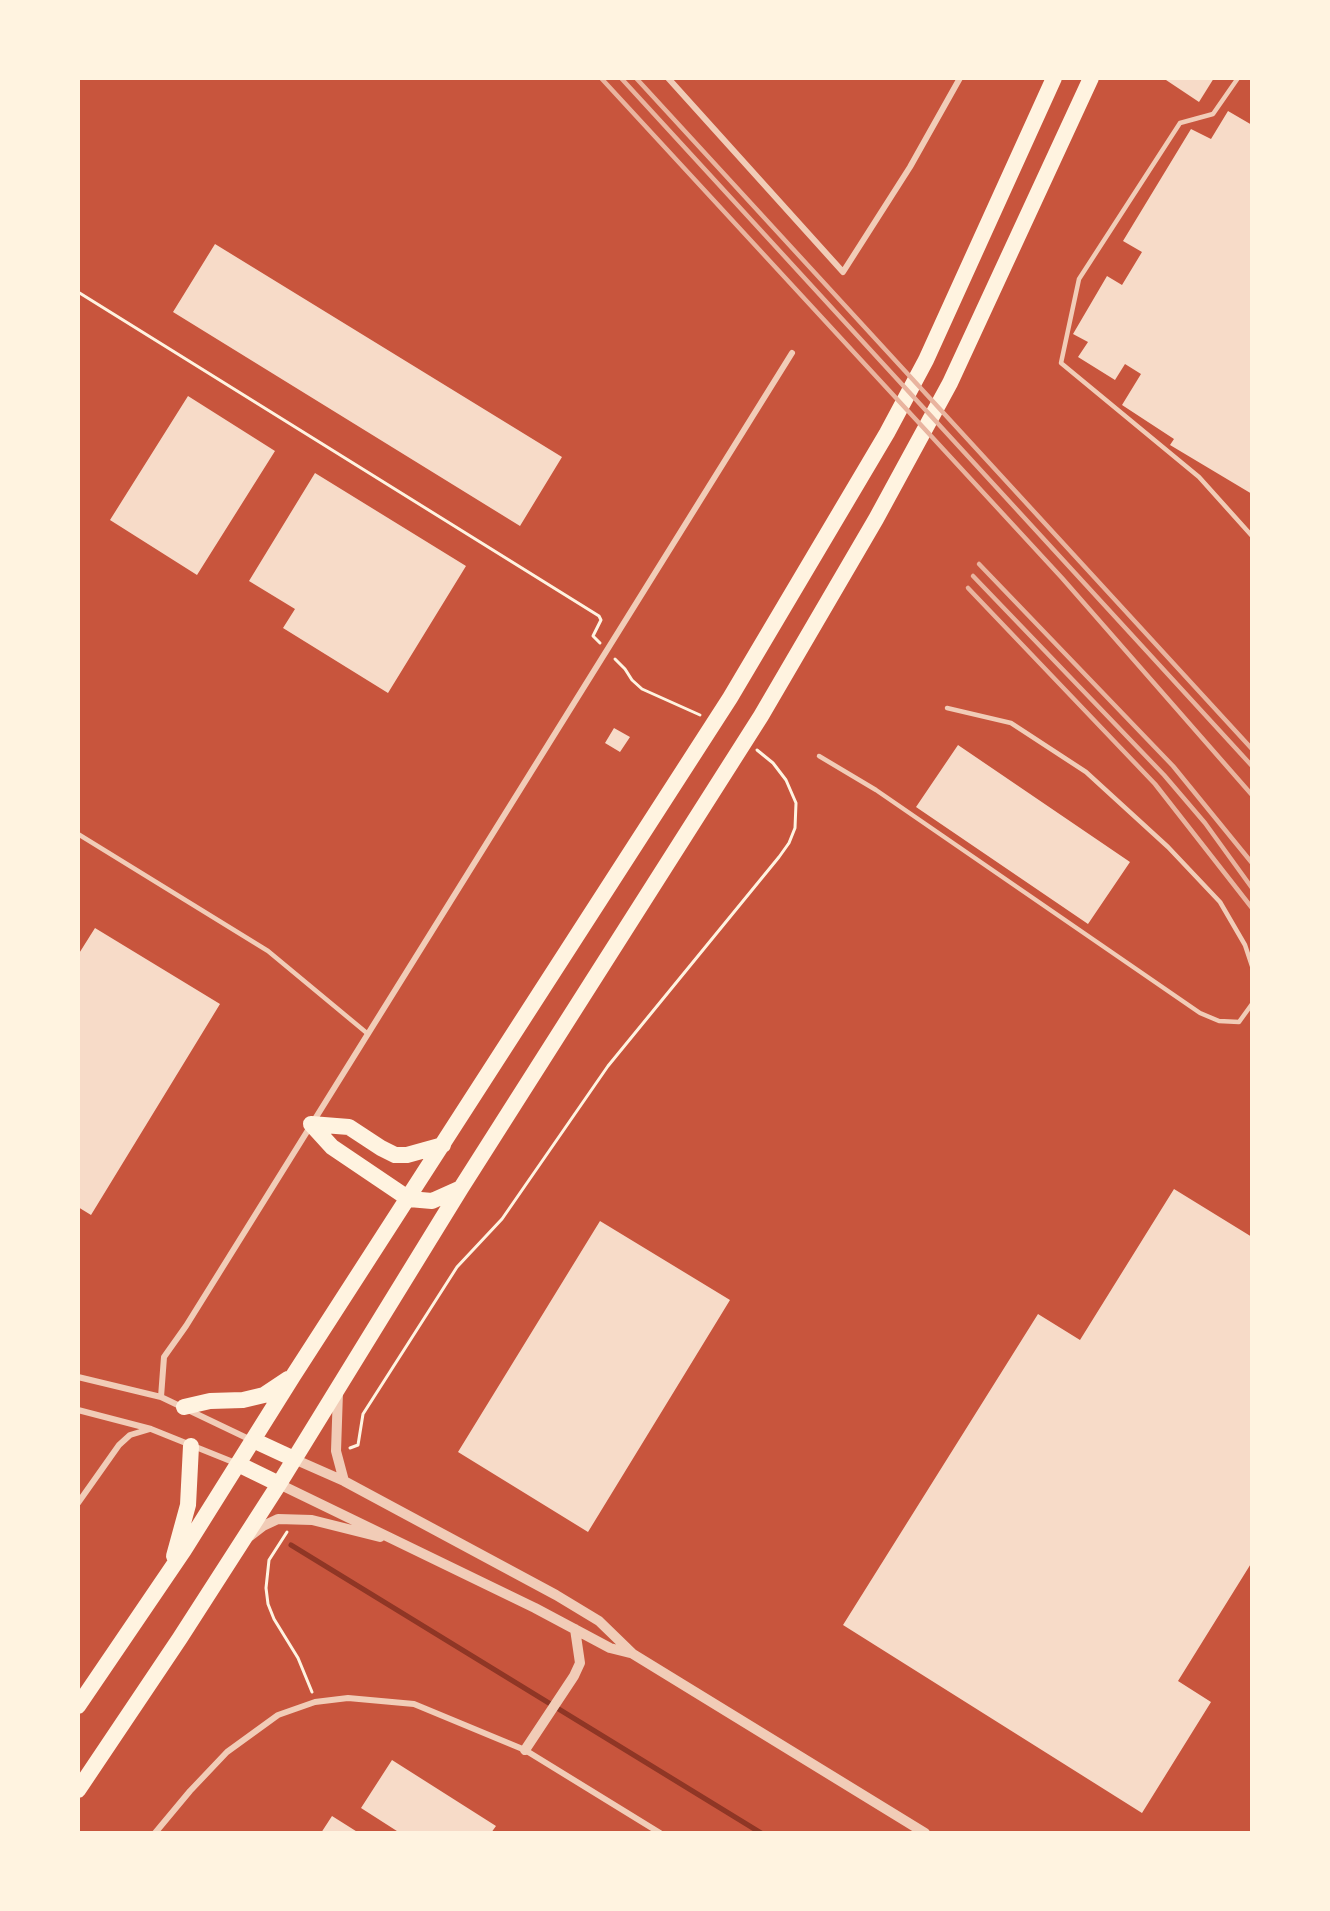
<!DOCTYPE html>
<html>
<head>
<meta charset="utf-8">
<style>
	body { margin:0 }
	#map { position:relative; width:1330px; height:1911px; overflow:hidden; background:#c8553d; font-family:"IBM Plex Sans",sans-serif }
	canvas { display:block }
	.frame { position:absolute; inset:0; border:80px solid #fff3e0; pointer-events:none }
</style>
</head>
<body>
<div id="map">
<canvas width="1330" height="1911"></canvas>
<div class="frame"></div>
</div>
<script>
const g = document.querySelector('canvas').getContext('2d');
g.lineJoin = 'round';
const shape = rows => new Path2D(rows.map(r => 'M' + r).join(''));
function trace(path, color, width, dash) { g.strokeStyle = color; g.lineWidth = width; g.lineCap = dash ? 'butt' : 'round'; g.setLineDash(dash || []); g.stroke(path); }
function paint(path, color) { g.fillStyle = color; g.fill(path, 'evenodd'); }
const stream = shape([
	[291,1545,761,1833]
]);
const building = shape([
	[1163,78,1214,78,1199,102],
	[1228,111,1252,125,1252,494,1170,445,1174,439,1122,405,1141,374,1125,364,1115,380,1078,357,1088,342,1073,334,1107,276,1122,285,1142,252,1123,241,1191,129,1211,139],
	[215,244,562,457,520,526,173,312],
	[188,396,275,451,197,575,110,520],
	[315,473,466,566,388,693,283,628,295,609,249,581],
	[614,728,630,737,620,752,605,743],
	[958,745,1130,862,1088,924,916,807],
	[95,928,220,1004,91,1215,78,1207,78,955],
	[1174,1189,1252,1237,1252,1562,1178,1681,1211,1702,1142,1813,843,1625,1038,1314,1080,1340],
	[600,1221,730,1300,588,1532,458,1452],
	[392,1760,496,1826,491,1833,400,1833,361,1808],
	[332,1816,359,1833,321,1833]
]);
const path = shape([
	[78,292,599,616,601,620,593,636,600,643],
	[615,659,625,669,632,680,642,689,700,715],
	[350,1448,358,1445,363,1414,457,1267,502,1219,608,1066,779,857,789,843,795,828,796,803,786,780,773,763,757,750],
	[287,1532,269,1560,266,1588,268,1604,274,1619,298,1658,312,1692]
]);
const service = shape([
	[1238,78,1213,114,1180,123,1079,279,1061,363,1199,477,1252,536],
	[947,708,1011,723,1086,772,1168,847,1220,902,1245,945,1252,966],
	[819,756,876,790,1200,1013,1219,1021,1239,1022,1252,1004],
	[78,834,268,951,368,1034]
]);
const minor = shape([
	[668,78,843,272,910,167,960,78],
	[78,1377,161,1397,251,1440],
	[161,1397,164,1357,186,1326,792,353],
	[78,1410,151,1429,238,1464],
	[78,1503,119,1445,130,1435,150,1429],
	[155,1833,190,1791,227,1752,278,1715,315,1702,348,1698,414,1704,525,1750,660,1833]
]);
const tertiary = shape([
	[338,1392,336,1451,344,1481],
	[294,1459,344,1481,556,1595,599,1621,633,1654,925,1833],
	[279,1484,535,1608,610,1648,630,1653],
	[250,1536,263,1526,278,1519,312,1520,380,1537],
	[525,1750,574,1676,580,1663,575,1629]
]);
const trunk = shape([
	[311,1124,332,1147,409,1199,432,1201,461,1188],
	[311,1124,349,1127,381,1148,395,1155,407,1155,443,1145],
	[184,1407,210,1401,243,1400,264,1395,288,1379],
	[253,1440,294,1459],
	[238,1464,279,1484],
	[174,1556,188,1505,191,1446],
	[78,1706,184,1550,293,1376,730,698,887,433,926,360,1054,78],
	[78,1790,180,1638,279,1484,461,1188,761,716,876,519,950,383,1091,78]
]);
const rail = shape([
	[601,78,1062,578,1252,795],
	[621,78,1252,766],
	[636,78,1252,749],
	[979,564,1173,766,1252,863],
	[973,576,1164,775,1205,823,1252,888],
	[968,588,1155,784,1252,908]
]);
trace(stream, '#8f3625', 5);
paint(building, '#f7dbc8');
trace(path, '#fff3e0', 3);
trace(service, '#f1ccb7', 4.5);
trace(minor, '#f1ccb7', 6);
trace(tertiary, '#f1ccb7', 10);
trace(trunk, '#fff3e0', 16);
trace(rail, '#e9b49f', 4.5);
</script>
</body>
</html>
